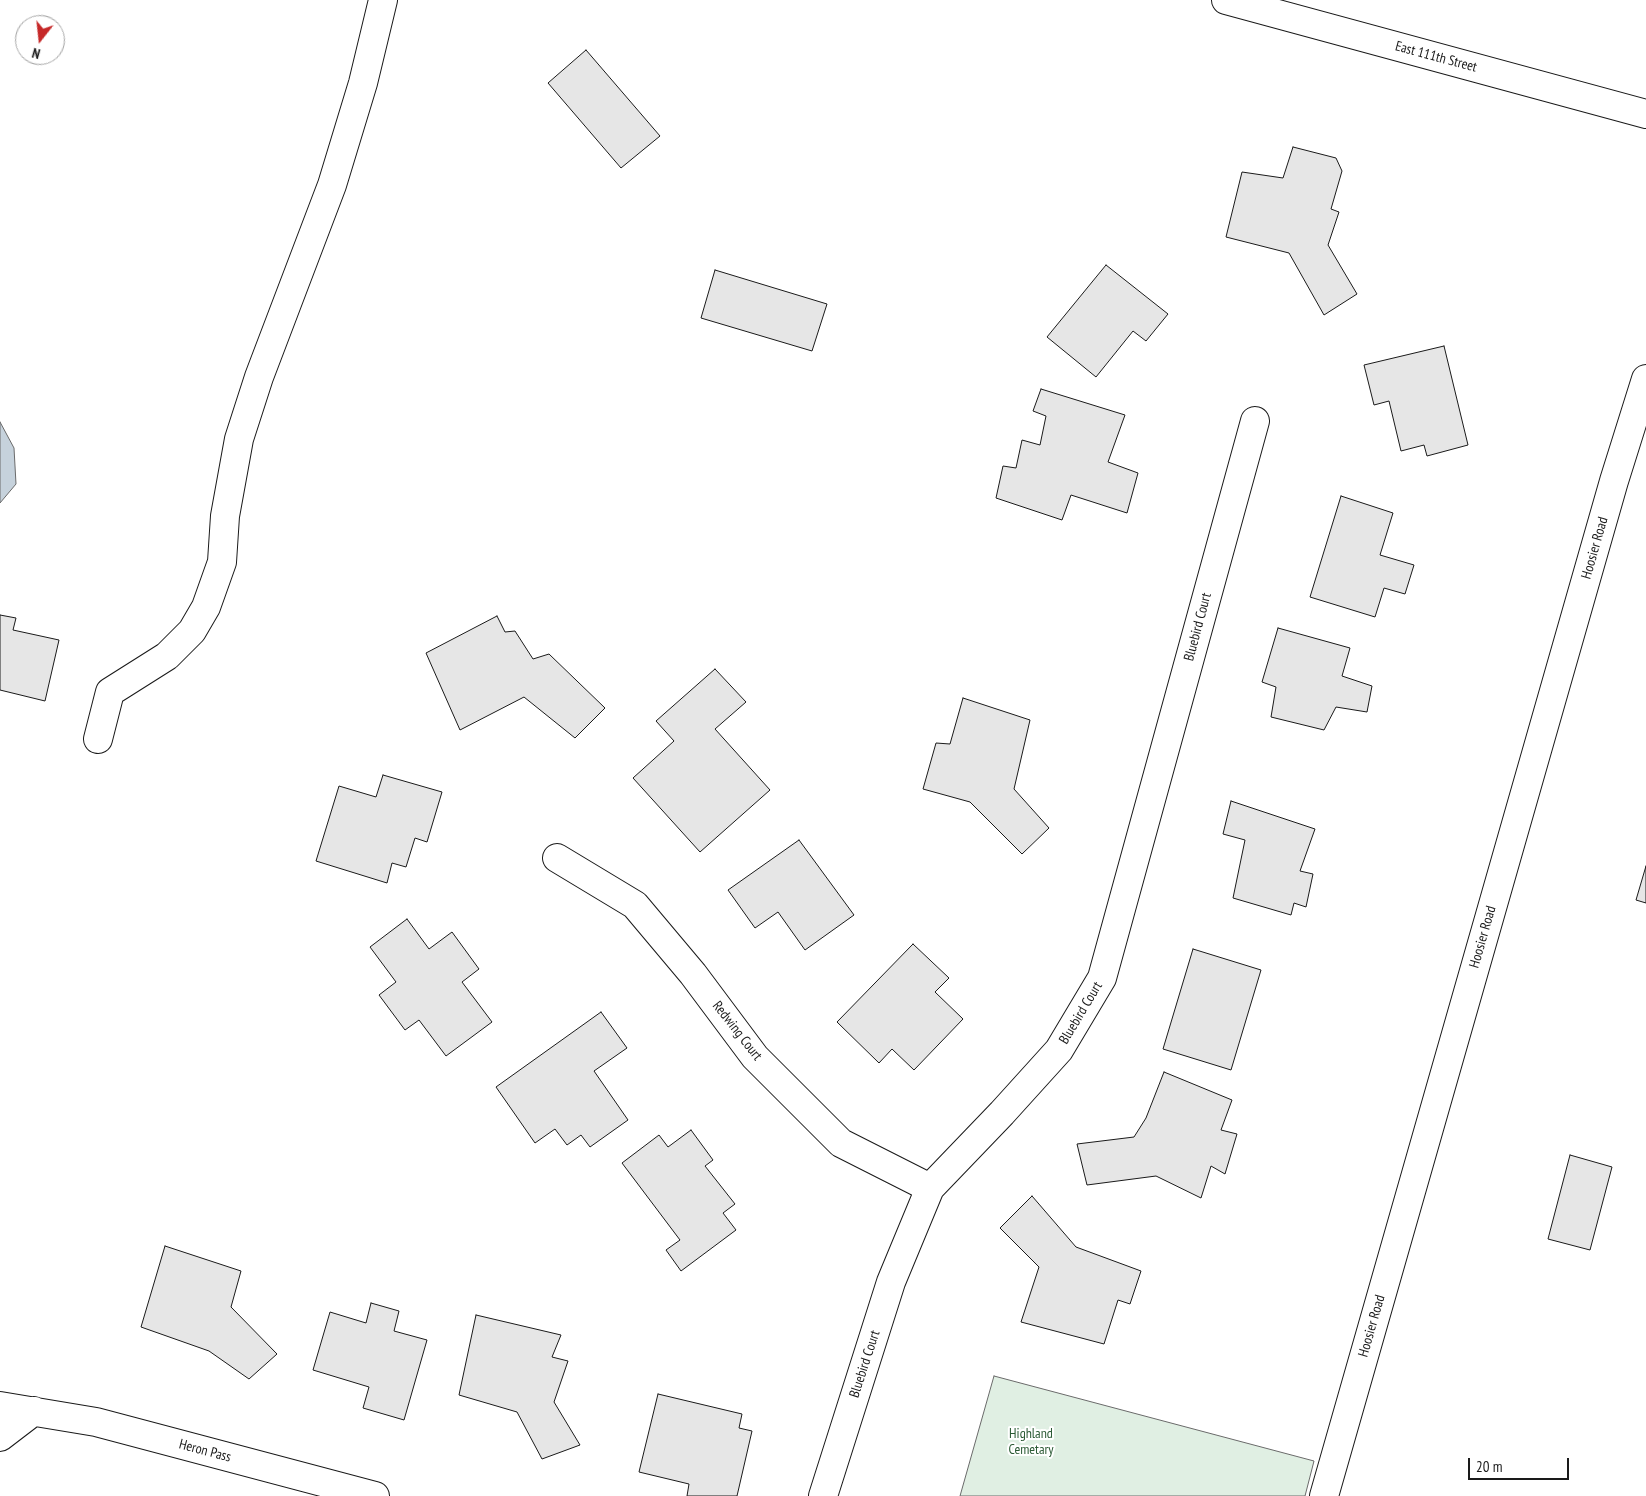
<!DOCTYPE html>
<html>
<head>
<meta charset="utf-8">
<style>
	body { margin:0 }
	#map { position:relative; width:1646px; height:1496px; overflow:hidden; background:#fff; font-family:"PT Sans Narrow",sans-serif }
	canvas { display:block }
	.north { position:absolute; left:15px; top:15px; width:50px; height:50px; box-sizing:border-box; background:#fff; border:1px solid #a3a3a3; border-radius:50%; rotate:196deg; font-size:14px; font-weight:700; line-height:20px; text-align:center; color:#1a1a1a }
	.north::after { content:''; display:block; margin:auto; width:18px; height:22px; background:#c62828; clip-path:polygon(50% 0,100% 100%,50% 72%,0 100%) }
	.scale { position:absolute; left:1468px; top:1458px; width:101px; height:22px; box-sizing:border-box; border:2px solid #1a1a1a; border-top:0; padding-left:6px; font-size:15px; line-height:18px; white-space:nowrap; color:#1a1a1a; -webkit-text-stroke:4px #fff; paint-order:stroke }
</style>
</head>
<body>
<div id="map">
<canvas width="1646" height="1496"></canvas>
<div class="north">N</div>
<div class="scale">20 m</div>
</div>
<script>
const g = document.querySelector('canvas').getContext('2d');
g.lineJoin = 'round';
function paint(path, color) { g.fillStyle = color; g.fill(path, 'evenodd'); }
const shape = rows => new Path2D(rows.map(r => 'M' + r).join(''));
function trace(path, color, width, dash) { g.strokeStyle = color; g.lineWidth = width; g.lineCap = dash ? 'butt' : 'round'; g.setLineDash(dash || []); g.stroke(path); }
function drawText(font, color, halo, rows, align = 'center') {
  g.font = font + ' "PT Sans Narrow",sans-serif'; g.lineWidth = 4; g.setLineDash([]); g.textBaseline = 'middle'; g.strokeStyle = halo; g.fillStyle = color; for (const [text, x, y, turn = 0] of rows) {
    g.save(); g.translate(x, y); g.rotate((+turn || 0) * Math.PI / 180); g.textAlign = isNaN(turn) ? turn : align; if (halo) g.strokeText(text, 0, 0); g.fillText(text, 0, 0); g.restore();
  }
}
const green = shape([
	[994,1376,1314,1461,1305,1496,960,1496,994,1376]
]);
const water = shape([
	[0,422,14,448,16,484,0,503,0,422]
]);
const building = shape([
	[586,50,660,136,621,168,548,83,586,50],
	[1293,147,1336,158,1342,171,1331,209,1339,212,1328,245,1357,294,1324,315,1289,253,1226,237,1242,172,1283,178,1293,147],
	[1106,265,1168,314,1146,341,1133,331,1096,377,1047,337,1106,265],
	[715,270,827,304,812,351,701,318,715,270],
	[1444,346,1468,445,1427,456,1424,445,1401,451,1389,401,1374,405,1364,365,1444,346],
	[1041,389,1125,415,1108,462,1138,473,1127,513,1071,495,1062,520,996,498,1003,466,1016,468,1022,440,1040,445,1046,416,1033,411,1041,389],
	[1341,496,1393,513,1380,555,1414,565,1405,594,1384,588,1375,617,1310,597,1341,496],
	[0,615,16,618,13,630,59,640,45,701,0,690,0,615],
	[497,616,505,632,515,631,533,659,549,654,605,708,575,738,524,697,460,730,426,653,497,616],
	[1278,628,1350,648,1342,676,1372,686,1367,712,1336,707,1324,730,1271,717,1276,687,1262,682,1278,628],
	[715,669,746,702,715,729,770,790,700,852,633,778,674,741,656,721,715,669],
	[963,698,1030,720,1014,789,1049,828,1022,854,970,802,923,789,936,743,950,744,963,698],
	[383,775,442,792,427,842,415,838,406,867,392,863,387,883,316,861,339,786,376,797,383,775],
	[1231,801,1315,829,1300,871,1313,874,1306,907,1294,903,1291,915,1233,898,1245,840,1223,834,1231,801],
	[799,840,854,915,805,950,778,912,755,928,728,890,799,840],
	[1646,866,1646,903,1636,900,1646,866],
	[407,919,429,949,452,932,479,969,462,982,492,1022,446,1056,419,1020,405,1030,379,995,396,982,370,947,407,919],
	[913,944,949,978,935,992,963,1019,914,1070,892,1049,879,1063,837,1022,913,944],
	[1193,949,1261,970,1231,1070,1163,1049,1193,949],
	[601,1012,627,1048,594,1071,628,1120,590,1147,581,1135,567,1145,555,1129,535,1143,496,1087,601,1012],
	[1164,1072,1232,1100,1221,1130,1237,1134,1225,1174,1211,1166,1201,1198,1156,1176,1087,1185,1077,1144,1134,1137,1146,1118,1164,1072],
	[691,1130,713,1160,705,1166,735,1204,723,1213,736,1230,681,1271,666,1250,680,1240,622,1163,659,1135,668,1147,691,1130],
	[1570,1155,1612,1167,1590,1250,1548,1239,1570,1155],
	[1032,1196,1076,1247,1141,1271,1130,1304,1118,1300,1104,1344,1021,1322,1039,1267,1000,1228,1032,1196],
	[165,1246,241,1271,231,1307,277,1354,249,1379,209,1351,141,1327,165,1246],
	[371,1303,399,1311,394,1331,427,1340,404,1420,363,1408,369,1387,313,1370,330,1312,366,1323,371,1303],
	[476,1315,561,1335,552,1357,568,1361,554,1402,580,1445,542,1459,517,1412,459,1395,476,1315],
	[658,1394,742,1414,739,1428,752,1431,737,1496,687,1496,689,1484,639,1472,658,1394]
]);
const minor = shape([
	[1226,0,1646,114],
	[98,739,110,692,167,656,192,631,206,607,222,562,225,516,239,439,259,377,332,185,363,83,383,0],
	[557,858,635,905,693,974,755,1057,841,1143,930,1188],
	[0,1406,96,1422,375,1496],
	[0,1437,34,1411],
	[823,1496,891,1282,930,1188,1002,1113,1059,1050,1102,978,1255,421],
	[1324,1496,1614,481,1646,379]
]);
const streetNames = [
	["East 111th Street",1436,57,15],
	["Hoosier Road",1595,548,-74],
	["Bluebird Court",1198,627,-75],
	["Hoosier Road",1483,937,-74],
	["Bluebird Court",1081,1013,-59],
	["Redwing Court",737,1031,52],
	["Hoosier Road",1372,1326,-74],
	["Bluebird Court",865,1364,-72],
	["Heron Pass",205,1451,15]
];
const parkNames = [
	["Highland",1031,1434],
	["Cemetary",1031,1450]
];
paint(green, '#e0efe3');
trace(green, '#6a6a6a', 1);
paint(water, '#c6d2dc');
trace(water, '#6a6a6a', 1);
paint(building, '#e6e6e6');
trace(building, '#1a1a1a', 1);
trace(minor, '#1a1a1a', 30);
trace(minor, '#fff', 28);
drawText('14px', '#1a1a1a', '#fff', streetNames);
drawText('14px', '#2b5a34', '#fff', parkNames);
</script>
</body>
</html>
